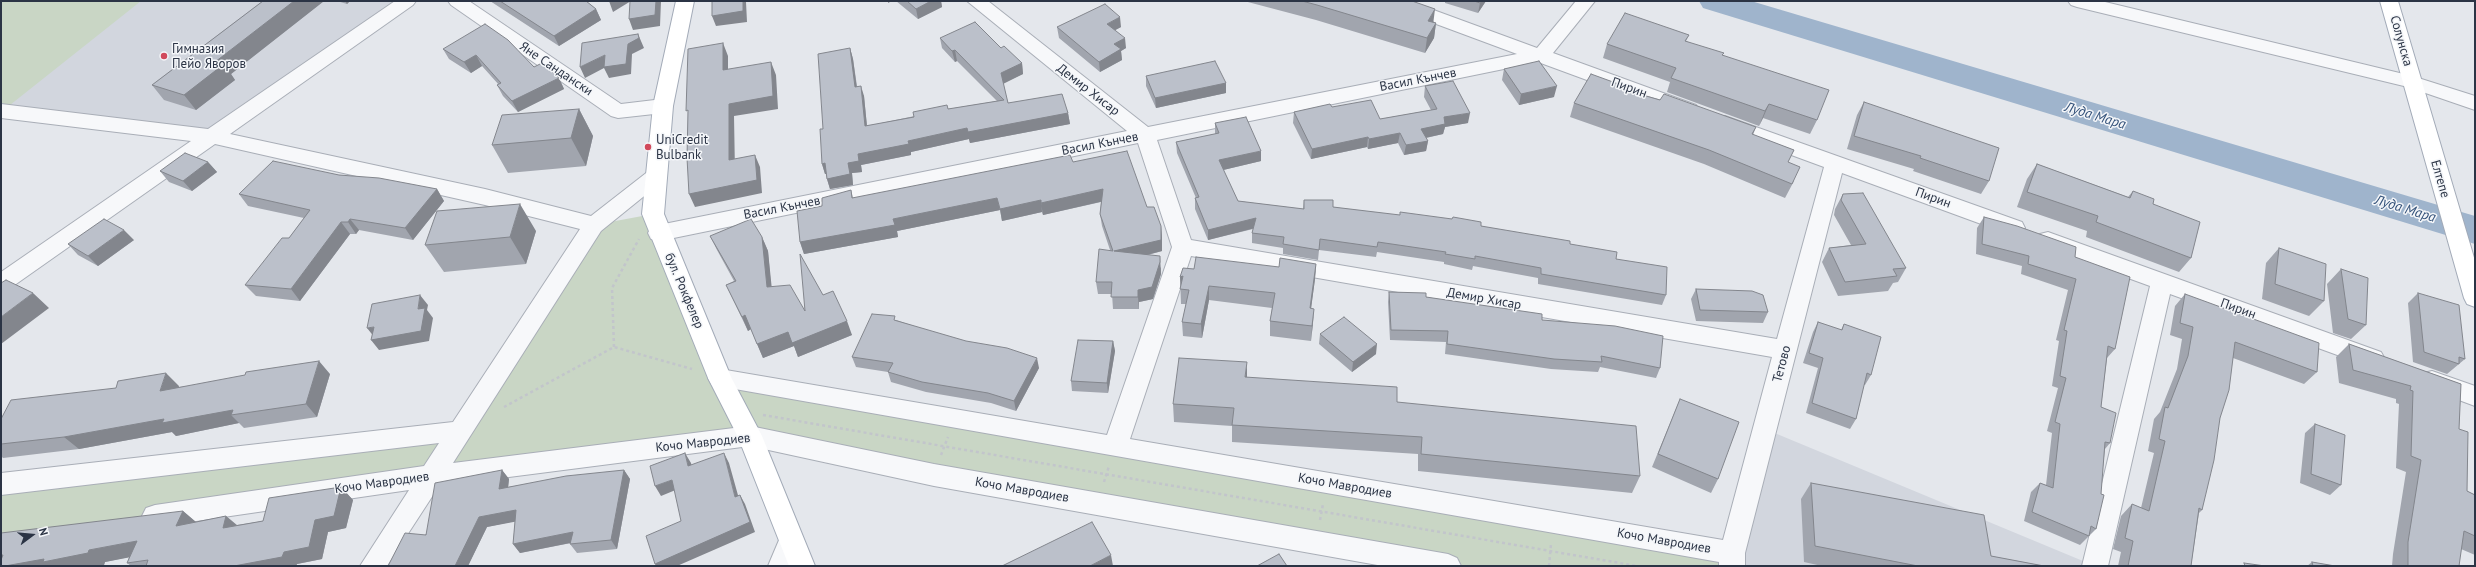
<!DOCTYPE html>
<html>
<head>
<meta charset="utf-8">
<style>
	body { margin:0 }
	#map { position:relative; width:2476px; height:567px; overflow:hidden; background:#e4e7ec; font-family:"PT Sans",sans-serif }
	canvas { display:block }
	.frame { position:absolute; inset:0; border:2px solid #2b3445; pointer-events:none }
	.north { position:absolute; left:12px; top:515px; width:40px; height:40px; -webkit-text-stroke:3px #f4f6f9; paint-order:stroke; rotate:74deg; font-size:11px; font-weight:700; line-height:16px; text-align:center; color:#2b3445 }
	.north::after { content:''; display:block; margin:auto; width:14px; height:18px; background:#2b3445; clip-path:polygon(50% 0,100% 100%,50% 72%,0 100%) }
</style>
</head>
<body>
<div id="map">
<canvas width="2476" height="567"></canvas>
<div class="frame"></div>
<div class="north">N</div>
</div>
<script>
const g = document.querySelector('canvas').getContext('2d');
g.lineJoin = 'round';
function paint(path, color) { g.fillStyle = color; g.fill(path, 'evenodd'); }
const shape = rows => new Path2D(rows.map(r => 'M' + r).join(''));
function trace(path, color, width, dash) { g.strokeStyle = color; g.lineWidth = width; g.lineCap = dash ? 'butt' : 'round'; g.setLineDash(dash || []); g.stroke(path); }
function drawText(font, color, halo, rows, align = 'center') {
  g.font = font + ' "PT Sans",sans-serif'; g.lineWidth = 3; g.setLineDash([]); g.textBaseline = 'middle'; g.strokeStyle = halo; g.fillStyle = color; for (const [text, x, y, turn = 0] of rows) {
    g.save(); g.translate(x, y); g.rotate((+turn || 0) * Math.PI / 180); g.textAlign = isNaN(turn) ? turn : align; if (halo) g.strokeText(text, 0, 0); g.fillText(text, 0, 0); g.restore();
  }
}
const built = shape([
	[1,1,404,1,213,137,1,111],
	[1765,429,2095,566,1732,566]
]);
const green = shape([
	[1,1,141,1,10,105,1,103],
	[653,214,720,378,1732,553,1732,566,1448,566,750,436,1,535,1,484,459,431,594,225]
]);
const river = shape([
	[1699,1,1751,1,2475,216,2475,244,1703,8,1699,1]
]);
const path = shape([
	[614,347,612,288,639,239],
	[504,407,614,347,692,369],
	[763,415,1637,566],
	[941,455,948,437],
	[1104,482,1109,466],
	[1320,520,1323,504],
	[1549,566,1551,544]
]);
const minor = shape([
	[395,1,416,1,413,5,230,134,485,189,591,216,650,170,657,168,664,170,667,175,664,180,601,231,453,463,750,426,934,464,1448,554,1457,558,1461,566,1383,566,934,486,750,446,439,486,387,566,360,566,409,490,155,527,146,524,142,516,146,508,155,505,424,466,439,443,1,495,1,473,453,422,580,229,485,205,215,144,9,289,1,291,1,272,191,141,1,118,1,104,208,129,395,1],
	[448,1,469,1,621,104,663,99,670,101,673,106,670,111,663,113,618,118,611,116,451,5,448,1],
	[967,1,988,1,1148,127,1517,54,1385,5,1382,1,1409,1,1537,48,1576,1,1595,1,1553,53,1696,105,1699,110,1696,115,1689,117,1682,115,1538,62,1157,140,1191,240,1777,339,1824,167,1718,128,1715,123,1718,118,1725,116,2022,222,2025,228,2022,234,2014,236,1842,173,1745,553,1745,566,1719,566,1719,562,712,385,708,378,712,371,720,369,1107,435,1172,247,1138,143,659,241,651,239,648,233,651,227,659,225,1127,131,967,1],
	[1191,256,1772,357,1723,540,1130,439,1191,256],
	[2068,1,2101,1,2412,76,2475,96,2475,110,2408,87,2077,7,2071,5,2068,1],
	[2048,232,2381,352,2385,359,2381,366,2373,368,2170,294,2108,566,2082,566,2150,286,2040,246,2037,240,2040,234,2048,232],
	[2432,371,2475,386,2475,406,2424,387,2420,380,2424,373,2432,371],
	[791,530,800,533,804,541,794,566,768,566,782,533,791,530]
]);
const major = shape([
	[676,1,694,1,673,106,664,214,731,377,762,436,815,566,789,566,738,437,708,378,642,214,653,106,676,1],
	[2380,1,2398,1,2475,261,2475,307,2467,304,2464,298,2380,1]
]);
const wall = shape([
	[263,1,324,1,231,74,235,80,196,110,164,100,152,85],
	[337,1,350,1,347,4],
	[490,1,586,1,596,9,601,20,559,46],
	[896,1,941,1,942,7,918,19],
	[1244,1,1412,1,1434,22,1436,23,1434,38,1425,53,1316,20],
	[1445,1,1486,1,1478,13,1445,3],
	[1057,27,1121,27,1115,30,1126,48,1121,51,1122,60,1100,72,1059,38],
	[1689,35,1686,41,1723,56,1817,120,1810,134,1763,118,1759,126,1667,92,1670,82,1603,58,1607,44],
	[940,38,1001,48,1022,63,1023,74,1003,83,1008,103,1068,113,1070,124,970,143,969,139,911,152,911,155,861,165,862,172,852,173,853,185,830,189,827,179,826,174,825,174,822,164,823,129,850,48,853,59,857,86,864,96,867,126,948,109,997,101,957,61,955,62,942,48],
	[443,49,534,67,559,78,564,89,518,112,503,96,497,85,499,85,482,66,471,73,449,59],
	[1504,69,1554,97,1519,105,1502,80],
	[1146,76,1226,83,1226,93,1156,108,1146,86],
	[1425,86,1468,123,1445,127,1443,134,1426,138,1428,141,1426,151,1404,155,1398,143,1368,149,1367,147,1311,159,1293,123,1294,112,1332,107,1380,119,1431,110,1424,97],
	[1623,89,1756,127,1753,135,1794,150,1788,162,1794,181,1785,198,1704,164,1570,117,1574,103],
	[1864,102,1989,181,1981,194,1913,171,1914,169,1847,149,1857,115],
	[579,109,593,136,586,166,508,173,492,145],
	[1215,123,1261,161,1223,170,1238,201,1303,209,1304,200,1333,207,1481,226,1570,244,1616,259,1666,295,1662,305,1538,284,1538,278,1473,266,1472,270,1444,264,1444,262,1377,252,1376,257,1319,250,1318,260,1283,254,1283,248,1252,243,1252,233,1253,229,1208,240,1195,209,1195,198,1196,198,1177,153,1176,142,1215,134],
	[208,162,217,172,192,191,169,182,160,171],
	[1073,162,1147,207,1161,226,1162,238,1162,251,1148,255,1161,268,1161,274,1153,299,1139,302,1139,309,1113,309,1112,294,1098,294,1096,282,1110,250,1102,226,1100,214,1101,202,1043,215,1042,212,1002,221,1000,210,897,231,898,237,804,254,800,242,851,190,853,198],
	[2037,164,2128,197,2133,191,2153,204,2191,258,2179,272,2086,237,2087,231,2017,207,2027,179],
	[339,175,437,189,444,201,413,240,359,230,356,234,350,234,300,301,256,296,245,285,289,238,304,218,248,206,239,194],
	[1843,194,1906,268,1898,282,1893,283,1888,291,1838,296,1822,262,1829,248,1851,245,1834,215,1835,209],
	[1984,217,2075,257,2115,349,2107,358,2101,407,2110,443,2105,449,2096,529,2080,545,2024,521,2031,492,2040,483,2046,485,2052,433,2047,431,2058,388,2052,386,2059,341,2056,340,2068,290,2021,274,2022,266,1976,254,1977,228],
	[536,231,526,264,444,272,425,245],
	[710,236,762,237,768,251,771,286,805,311,823,295,852,335,798,357,794,346,763,358,751,329,748,331,726,285,734,281,717,250],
	[134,240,98,266,78,255,68,244],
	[2279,248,2324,301,2309,316,2262,299,2266,263],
	[1316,264,1315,279,1311,309,1313,323,1311,341,1270,336,1270,321,1272,308,1209,300,1202,338,1183,336,1182,322,1186,304,1181,304,1180,277,1194,269,1279,267],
	[2341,269,2366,325,2351,339,2333,333,2327,284],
	[1696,289,1768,312,1763,323,1696,321,1691,299],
	[1389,292,1426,297,1542,320,1660,368,1656,378,1600,367,1598,372,1551,369,1445,354,1446,342,1390,340,1388,302],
	[2418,293,2465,359,2447,374,2413,362,2408,303],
	[2185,294,2317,372,2304,384,2233,358,2220,418,2202,510,2199,513,2191,566,2118,566,2121,552,2113,549,2121,516,2132,504,2141,508,2154,453,2148,451,2154,419,2160,412,2177,369,2182,339,2170,335,2175,306],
	[896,320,1039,368,1016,411,991,403,926,392,891,382,888,372,856,367,852,357],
	[1818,322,1841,330,1844,324,1871,375,1865,385,1864,385,1856,419,1850,429,1806,413,1818,368,1803,363,1813,332],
	[1320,334,1376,354,1352,372,1319,344],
	[1113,341,1115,351,1108,393,1072,391,1071,381],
	[2349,344,2461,384,2459,429,2467,491,2475,495,2475,555,2461,549,2459,566,2392,566,2393,554,2406,472,2396,468,2399,404,2396,403,2396,399,2339,383,2336,357],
	[330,374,317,417,244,428,239,423,176,436,172,432,79,449,3,458,1,456,1,444,179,386,179,387],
	[1247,377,1397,402,1640,476,1632,493,1418,471,1418,454,1232,442,1232,426,1174,422,1173,404],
	[1680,399,1718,479,1711,493,1652,467],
	[2315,424,2341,485,2330,495,2300,483,2305,433],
	[502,470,509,479,508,487,624,470,630,479,617,549,577,553,570,544,571,543,520,553,513,544,515,521,487,527,468,566,388,566],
	[1811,483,1991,556,2044,566,1822,566,1804,562,1801,499],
	[341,487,353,500,346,528,328,532,322,559,297,564,296,566,131,566,127,563,129,557,105,562,104,565,1,566,183,511,196,522,226,516,237,525,263,521],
	[2312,562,2335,566,2307,566]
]);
const shadedWall = shape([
	[294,1,324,1,231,74,235,80,196,110,184,95,215,62],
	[345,1,350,1,347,4],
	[609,1,631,1,613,12],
	[656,1,661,1,660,26,633,30,629,19],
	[743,1,746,1,746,2,747,22,716,26,712,16],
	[888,1,892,1,888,3],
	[931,1,941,1,942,7,918,19,916,9],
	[1481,1,1486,1,1478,13,1480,3],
	[596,9,601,20,559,46,554,36],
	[1435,9,1433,25,1428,21],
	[1120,17,1121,27,1108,34,1107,24],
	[1436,23,1434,38,1425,53,1427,38],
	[638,34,644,48,632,54,631,74,609,78,604,68,585,78,580,67,628,44],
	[1125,38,1126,48,1121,51,1122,60,1100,72,1099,62,1114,44],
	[723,43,728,56,728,82,723,70],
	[850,48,853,59,858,97,855,87],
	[955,50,957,61,955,62,952,51],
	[476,55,482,66,471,73,464,62],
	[771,62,776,75,778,109,734,116,735,173,729,160,729,104],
	[1022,63,1023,74,1003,84,1001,73],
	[559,78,564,89,518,112,512,101],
	[1226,83,1226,93,1156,108,1155,98],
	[861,86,864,96,868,137,865,126],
	[1557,86,1554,97,1519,105,1521,94],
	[1769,104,1763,118,1759,126,1765,111],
	[579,109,593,136,586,166,571,138],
	[1068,113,1070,124,970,143,969,139,911,152,911,155,861,165,862,172,852,173,853,185,830,189,827,179,848,163,858,154,908,141,967,128],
	[1470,113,1468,123,1445,127,1443,134,1420,139,1421,129,1444,117],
	[1400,133,1398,143,1368,149,1369,139],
	[1368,137,1367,147,1311,159,1312,149],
	[1428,141,1426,151,1404,155,1406,145],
	[1261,151,1261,161,1219,171,1219,160],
	[755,155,760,167,762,193,695,207,689,194],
	[208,162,217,172,192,191,183,181],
	[825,163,828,174,825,174,822,164],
	[437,189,444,201,413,240,405,228],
	[1103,189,1104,201,1043,215,1041,203],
	[997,198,1000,210,897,231,898,237,804,254,800,242,893,219],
	[1041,200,1042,212,1002,221,1000,209],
	[520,204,536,231,526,264,510,237],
	[1256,218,1255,228,1208,240,1208,230],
	[350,219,359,230,356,234,348,222],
	[341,222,350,234,300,301,291,289],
	[1161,226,1162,238,1162,251,1115,263,1114,251],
	[124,230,134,240,98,266,88,256],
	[762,237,768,251,773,300,767,287],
	[1160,256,1161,274,1153,299,1139,302,1139,309,1138,297,1138,290],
	[1316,264,1315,279,1309,323,1310,308],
	[1183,276,1181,289,1180,277],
	[1209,286,1209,300,1202,338,1201,324],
	[33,293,49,308,1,344,1,317],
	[420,295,428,305,427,310,433,318,429,341,379,350,371,340,418,309],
	[1314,309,1313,323,1311,341,1312,326],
	[745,315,751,329,748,331,742,317],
	[847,321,852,335,798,357,794,346,763,358,757,344,788,332],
	[374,327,375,338,367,328],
	[1113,341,1115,351,1108,393,1107,383],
	[1377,344,1376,354,1352,372,1353,362],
	[1037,358,1039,368,1016,411,1014,401],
	[319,361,330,374,317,417,306,404],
	[1247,362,1247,380,1245,377],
	[166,373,179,386,173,403,160,391],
	[233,410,231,415,239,423,176,436,172,432,79,449,64,437,164,419],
	[685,453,691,463,694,475,688,466],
	[724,453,729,463,741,506,735,497],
	[502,470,509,479,507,498,499,489],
	[624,470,630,479,617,549,611,540],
	[672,480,678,489,661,496,655,486],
	[341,487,353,500,346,528,328,532,322,559,297,564,296,566,234,566,284,552],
	[740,495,745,504,755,532,677,566,656,566,655,564],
	[516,510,524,520,487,527,468,566,455,566,479,517],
	[183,511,197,523,176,526],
	[226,516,240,528,223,528],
	[573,532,580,541,520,553,513,544],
	[137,541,152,553,105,562,104,565,98,566,1,566,1,555,3,555,44,559],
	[1111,555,1113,566,1090,566]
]);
const building = shape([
	[263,1,294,1,215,62,224,64,184,95,152,85,263,1],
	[500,1,586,1,596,9,554,36,500,1],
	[630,1,656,1,655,15,629,19,630,1],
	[712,1,743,1,743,11,712,16,712,1],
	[907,1,931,1,916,9,907,1],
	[1302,1,1412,1,1435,9,1428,21,1436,23,1427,38,1317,5,1302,1],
	[1474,1,1481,1,1480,3,1474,1],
	[1105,4,1120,17,1107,24,1125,38,1114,44,1121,49,1099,62,1057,27,1105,4],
	[1625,13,1689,35,1685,41,1724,53,1722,55,1829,90,1817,120,1769,104,1765,111,1671,78,1676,68,1607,44,1625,13],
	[975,22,1001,48,1004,46,1022,63,1001,73,1008,103,1062,94,1068,113,968,132,967,128,908,141,909,144,858,154,859,161,848,163,850,174,827,179,825,163,822,164,820,129,823,129,818,54,850,48,855,87,861,86,865,126,914,117,913,112,947,105,948,109,1004,100,955,50,952,51,940,38,975,22],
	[485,24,508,40,534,67,542,63,559,78,512,101,497,85,501,83,476,55,464,62,443,49,485,24],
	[638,34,639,38,628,44,626,64,604,67,605,55,580,67,582,43,638,34],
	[723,43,723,70,771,62,773,96,729,104,729,160,755,155,757,180,689,194,687,158,688,110,686,111,688,49,723,43],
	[1215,61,1226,83,1155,98,1146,76,1215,61],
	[1539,61,1557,86,1521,94,1504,69,1539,61],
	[1591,74,1624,86,1622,89,1660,100,1664,94,1756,127,1752,134,1794,150,1788,162,1800,167,1792,184,1709,150,1574,103,1591,74],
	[1453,81,1470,113,1444,117,1445,124,1421,129,1428,141,1406,145,1400,133,1369,139,1368,137,1312,149,1294,112,1330,104,1332,107,1371,100,1380,119,1437,109,1425,86,1453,81],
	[1864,102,1999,148,1989,181,1920,158,1921,156,1854,136,1864,102],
	[579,109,571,138,492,145,502,115,579,109],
	[1246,117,1261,151,1219,160,1238,201,1304,209,1304,200,1333,200,1333,207,1400,215,1400,212,1452,219,1453,217,1481,222,1481,226,1570,241,1570,244,1617,252,1616,259,1667,267,1666,295,1541,274,1541,268,1475,256,1475,259,1445,254,1446,252,1378,242,1377,247,1320,239,1319,250,1283,244,1284,237,1252,233,1256,218,1208,230,1195,198,1199,197,1176,142,1219,133,1215,123,1246,117],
	[1127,151,1147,207,1154,207,1161,226,1161,240,1114,251,1160,256,1160,262,1152,287,1138,290,1138,297,1111,297,1112,282,1096,282,1099,249,1113,251,1100,214,1103,189,1041,203,1041,200,1000,209,997,198,893,219,895,225,800,242,797,211,822,206,822,198,851,190,852,198,1070,155,1073,162,1127,151],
	[185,153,208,162,183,181,160,171,185,153],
	[273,161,339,175,379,178,437,189,405,228,350,219,348,222,341,222,291,289,245,285,282,238,289,238,310,210,239,194,273,161],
	[2037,164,2130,198,2133,191,2154,199,2153,204,2200,222,2191,258,2096,222,2098,216,2027,192,2037,164],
	[1863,193,1906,268,1893,269,1897,276,1845,282,1829,248,1866,244,1841,200,1843,194,1863,193],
	[520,204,510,237,425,245,437,211,520,204],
	[1984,217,2017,226,2076,247,2075,257,2130,277,2115,349,2108,346,2101,407,2116,413,2110,443,2105,442,2101,494,2104,495,2096,529,2091,526,2089,536,2032,512,2040,483,2053,488,2060,424,2055,422,2066,378,2060,376,2067,331,2064,330,2076,279,2028,264,2029,256,1982,244,1984,217],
	[104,219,124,230,88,256,68,244,104,219],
	[751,219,762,237,767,287,790,285,805,311,800,254,823,295,833,291,847,321,792,343,788,332,757,344,745,315,742,317,726,285,736,281,710,236,751,219],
	[2279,248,2326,264,2324,301,2275,284,2279,248],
	[1196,257,1279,267,1280,258,1316,264,1310,308,1314,309,1312,326,1270,321,1275,293,1209,286,1201,324,1182,322,1189,290,1180,289,1183,276,1180,277,1183,268,1194,269,1196,257],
	[2341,269,2368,278,2366,325,2348,319,2341,269],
	[6,280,33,293,1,317,1,283,6,280],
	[1696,289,1752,291,1763,295,1768,312,1700,310,1696,289],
	[1389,292,1426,293,1426,297,1542,314,1542,320,1615,326,1663,336,1660,368,1601,356,1602,362,1554,359,1447,344,1448,331,1391,330,1389,292],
	[2418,293,2459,305,2465,359,2459,357,2459,364,2424,352,2418,293],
	[2185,294,2319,343,2317,372,2235,342,2229,390,2220,418,2214,460,2202,510,2199,508,2191,566,2128,566,2133,541,2125,538,2132,504,2149,511,2165,441,2159,439,2165,407,2168,408,2188,356,2193,327,2180,323,2185,294],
	[420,295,418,309,425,308,421,331,371,340,374,327,367,328,372,304,420,295],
	[872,314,895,316,894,320,966,341,1007,348,1037,358,1014,401,988,393,922,382,888,372,893,363,852,357,872,314],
	[1344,317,1377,344,1353,362,1320,334,1344,317],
	[1818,322,1842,330,1844,324,1881,337,1871,375,1867,373,1856,419,1812,403,1823,358,1809,353,1818,322],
	[1078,340,1113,341,1107,383,1071,381,1078,340],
	[2349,344,2461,384,2459,429,2468,432,2467,491,2475,495,2475,536,2464,531,2459,566,2408,566,2408,542,2421,460,2411,456,2413,391,2410,390,2411,386,2353,370,2349,344],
	[1179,358,1247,362,1245,377,1397,387,1397,402,1636,426,1640,476,1421,454,1422,437,1232,425,1234,408,1173,404,1179,358],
	[319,361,306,404,231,415,233,410,162,423,164,419,64,437,1,444,1,419,11,400,116,388,118,381,166,373,160,391,245,375,246,372,319,361],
	[1680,399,1739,422,1718,479,1658,454,1680,399],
	[2315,424,2345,435,2341,485,2311,474,2315,424],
	[685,453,688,466,724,453,735,497,740,495,750,522,655,564,646,536,681,521,672,480,655,486,650,466,685,453],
	[502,470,499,489,566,476,624,470,611,540,570,544,573,532,513,544,516,510,479,517,455,566,388,566,405,533,426,535,435,483,502,470],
	[1811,483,1984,515,1991,556,2044,566,1918,566,1815,546,1811,483],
	[341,487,334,516,315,520,309,547,284,552,282,557,234,566,146,566,148,560,127,563,137,541,89,550,88,553,43,562,44,559,5,566,1,566,1,560,3,555,1,555,1,533,183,511,176,526,226,516,223,528,263,521,269,498,341,487],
	[1092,522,1111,555,1090,566,1002,566,1092,522],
	[1279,554,1287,566,1257,566,1279,554],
	[2312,562,2335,566,2313,566,2312,562],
	[2244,563,2265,566,2245,566,2244,563]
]);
const markers = [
	[164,56,4,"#d1495b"],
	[648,147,4,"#d1495b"]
];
const streetNames = [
	["Солунска",2401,41,74],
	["Яне Сандански",556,69,34],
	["Васил Кънчев",1418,80,-11],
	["Пирин",1629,88,20],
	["Демир Хисар",1088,90,38],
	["Васил Кънчев",1100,144,-11],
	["Елтепе",2440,179,74],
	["Пирин",1933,198,20],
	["Васил Кънчев",782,208,-11],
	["бул. Рокфелер",684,291,67],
	["Демир Хисар",1484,299,10],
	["Пирин",2238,309,20],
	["Тетово",1782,364,-75],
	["Кочо Мавродиев",703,443,-6],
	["Кочо Мавродиев",382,483,-8],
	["Кочо Мавродиев",1345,486,10],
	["Кочо Мавродиев",1022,490,10],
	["Кочо Мавродиев",1664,541,10]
];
const poiNames = [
	["Гимназия",172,49],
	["Пейо Яворов",172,64],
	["UniCredit",656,140],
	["Bulbank",656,155]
];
const waterNames = [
	["Луда Мара",2095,116,17],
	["Луда Мара",2405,209,17]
];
paint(built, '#d2d6de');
paint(green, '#c9d6c5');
paint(river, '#9fb4cc');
trace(minor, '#a9aeb7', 2);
trace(major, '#a3abb8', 2);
trace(path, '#c2c5cb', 2.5, [3, 3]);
paint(minor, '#f7f8fa');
paint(major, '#fff');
paint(wall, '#a1a5ae');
paint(shadedWall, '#83868d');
paint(building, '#bbc0ca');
trace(building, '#83868d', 1);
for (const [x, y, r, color] of markers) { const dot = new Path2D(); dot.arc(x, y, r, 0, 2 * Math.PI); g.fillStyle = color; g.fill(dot); trace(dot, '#f4f6f9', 1.5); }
drawText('13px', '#2b3445', '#f4f6f9', streetNames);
drawText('13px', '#2b3445', '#f4f6f9', poiNames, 'left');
drawText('italic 14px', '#34527a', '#f4f6f9', waterNames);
</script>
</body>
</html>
